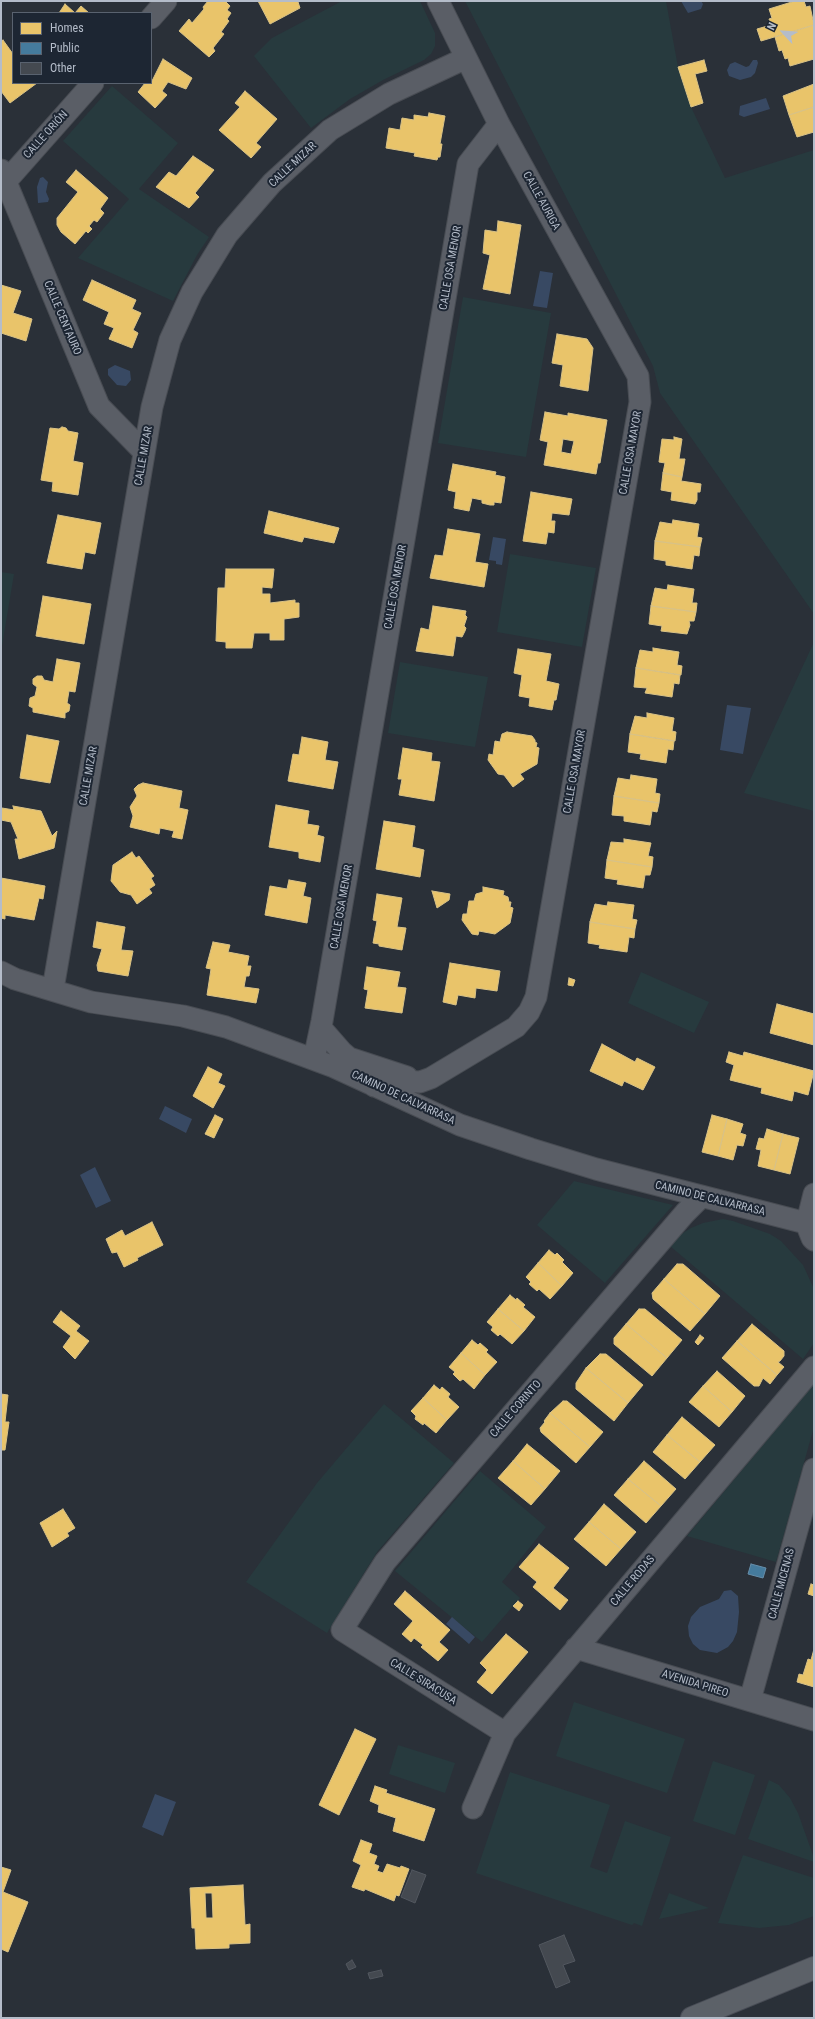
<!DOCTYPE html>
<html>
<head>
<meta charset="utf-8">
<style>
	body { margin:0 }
	#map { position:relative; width:815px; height:2019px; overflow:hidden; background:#2a3038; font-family:"Roboto Condensed",sans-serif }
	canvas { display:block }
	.frame { position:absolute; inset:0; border:2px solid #b4bcc9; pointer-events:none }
	.legend { position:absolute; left:12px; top:12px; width:140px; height:72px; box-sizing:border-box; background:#1d2633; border:1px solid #59626f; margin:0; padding:5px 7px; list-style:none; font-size:12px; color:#b4bcc9 }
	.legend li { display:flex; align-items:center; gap:8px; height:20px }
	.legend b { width:20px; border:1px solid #59626f }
	.north { position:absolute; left:763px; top:12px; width:40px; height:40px; -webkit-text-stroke:3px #1d2633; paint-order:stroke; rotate:296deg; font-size:11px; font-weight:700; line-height:16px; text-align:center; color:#b4bcc9 }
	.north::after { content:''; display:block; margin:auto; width:14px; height:18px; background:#b4bcc9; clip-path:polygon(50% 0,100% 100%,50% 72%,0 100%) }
</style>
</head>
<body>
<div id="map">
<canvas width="815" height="2019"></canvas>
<div class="frame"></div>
<ul class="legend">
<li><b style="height:11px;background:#e9c46a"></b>Homes</li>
<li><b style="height:11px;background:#457b9d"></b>Public</li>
<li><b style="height:11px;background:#444950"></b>Other</li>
</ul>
<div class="north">N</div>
</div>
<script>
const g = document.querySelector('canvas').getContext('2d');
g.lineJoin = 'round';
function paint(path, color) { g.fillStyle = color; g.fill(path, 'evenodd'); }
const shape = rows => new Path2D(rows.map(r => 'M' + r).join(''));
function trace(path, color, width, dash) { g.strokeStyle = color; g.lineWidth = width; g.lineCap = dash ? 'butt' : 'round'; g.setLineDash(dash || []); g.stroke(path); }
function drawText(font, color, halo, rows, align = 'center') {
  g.font = font + ' "Roboto Condensed",sans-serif'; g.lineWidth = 4; g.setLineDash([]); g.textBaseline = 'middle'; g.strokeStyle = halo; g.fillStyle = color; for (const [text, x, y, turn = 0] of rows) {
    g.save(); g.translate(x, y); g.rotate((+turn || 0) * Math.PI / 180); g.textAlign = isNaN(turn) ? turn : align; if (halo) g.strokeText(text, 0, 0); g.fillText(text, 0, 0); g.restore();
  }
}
const green = shape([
	[342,1,420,1,435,33,435,46,431,54,424,60,383,80,350,99,311,128,254,56,272,38],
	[465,1,666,1,678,67,691,107,725,178,814,150,814,614,660,393,653,366],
	[112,86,178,143,139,189,209,237,197,255,173,301,78,258,129,199,63,141],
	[463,297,551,313,526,457,438,443],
	[510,554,596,568,582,647,497,632],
	[1,572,14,574,2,646,1,646],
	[814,642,814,811,744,793],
	[400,662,488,677,475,747,388,733],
	[641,972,709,1002,694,1033,628,1003],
	[574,1181,673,1205,605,1283,537,1225],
	[723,1219,733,1221,770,1234,781,1241,803,1265,814,1289,814,1343,803,1359,670,1246,680,1235,691,1228,703,1223],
	[814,1384,814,1427,776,1562,687,1536],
	[384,1404,454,1463,377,1552,327,1633,246,1582,317,1483],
	[480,1471,546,1527,502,1582,520,1598,482,1642,395,1571],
	[574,1702,685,1739,667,1793,556,1756],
	[398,1745,455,1763,445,1793,389,1774],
	[713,1761,755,1775,735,1835,693,1821],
	[510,1772,610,1805,590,1867,607,1873,625,1821,671,1837,642,1926,634,1923,632,1925,476,1873],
	[769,1780,779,1785,790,1798,798,1813,814,1858,814,1862,748,1839],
	[743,1855,814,1878,814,1916,789,1925,759,1928,718,1923],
	[669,1893,709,1908,659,1919]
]);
const water = shape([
	[681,1,701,1,703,4,701,9,688,13],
	[753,60,757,60,758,63,755,73,751,77,740,80,729,76,727,70,730,64,735,62,746,67,749,66],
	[766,98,770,109,744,117,739,115,740,106],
	[43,177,48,182,46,192,49,199,48,202,38,203,37,187,40,178],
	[540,271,553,273,547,308,533,306],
	[115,365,130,371,131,380,126,386,117,385,108,375,108,369],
	[493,537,506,539,502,565,496,564,496,561,489,560],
	[727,705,751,708,743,754,720,750],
	[165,1106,192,1119,186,1133,159,1119],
	[95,1167,111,1201,96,1208,80,1175],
	[731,1590,738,1596,739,1612,737,1632,733,1641,728,1647,717,1653,700,1650,693,1644,689,1636,688,1626,691,1617,700,1607,719,1599,724,1591],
	[452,1617,475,1637,469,1644,446,1624],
	[155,1794,176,1802,163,1836,142,1827]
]);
const homes = shape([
	[208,1,225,1,230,6,227,10,231,13,227,19,229,21,221,32,224,34,213,48,215,51,209,57,179,31,189,19,192,23,204,9,203,7,208,1],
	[258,1,300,1,298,2,300,8,270,24,258,1],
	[795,1,804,1,806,7,810,6,814,25,761,41,757,29,771,25,769,19,772,18,769,9,795,1],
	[65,4,75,13,81,6,89,13,59,13,65,4],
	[814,25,814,59,790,66,788,58,785,59,782,50,779,51,775,37,814,25],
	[3,40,13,54,13,83,37,83,10,103,1,91,1,42,3,40],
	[163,59,192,78,186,89,168,82,162,91,167,95,155,108,138,92,145,83,151,83,163,59],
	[704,60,707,71,695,74,703,103,691,107,678,67,704,60],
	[814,84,814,107,789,115,783,96,814,84],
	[245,91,277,119,256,143,261,147,251,158,219,130,240,107,235,103,245,91],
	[814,107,814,132,797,137,789,115,814,107],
	[429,113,445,116,440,144,442,144,440,157,438,157,437,160,414,156,415,153,386,148,389,128,400,130,402,118,414,120,414,115,428,117,429,113],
	[193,156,214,170,195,193,199,197,189,208,156,187,169,172,176,176,193,156],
	[76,170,108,198,100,209,104,213,97,222,94,220,89,226,92,229,88,233,86,231,75,244,61,232,57,225,57,218,78,192,66,182,76,170],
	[498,221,521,225,510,294,483,289,490,255,483,253,485,230,497,232,498,221],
	[92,280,136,300,132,309,141,313,133,330,138,333,132,348,109,339,114,328,104,324,109,312,83,300,92,280],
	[1,285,21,291,13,313,32,319,26,341,1,333,1,285],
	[557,334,587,339,593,348,588,391,560,386,563,365,552,363,557,334],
	[545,412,568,416,568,413,607,420,600,463,598,463,596,474,544,465,548,442,540,440,545,412],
	[563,439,574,441,571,454,561,452,563,439],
	[62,427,66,428,68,431,78,433,73,461,83,463,78,495,52,491,53,482,41,480,50,428,59,429,62,427],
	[674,437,682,439,679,459,685,459,682,477,663,473,665,463,659,462,662,439,674,440,674,437],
	[453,464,496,472,495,475,505,477,501,503,494,502,494,505,490,505,482,503,482,500,472,498,469,511,454,508,456,492,448,490,453,464],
	[663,473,682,477,681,481,701,484,700,492,697,492,697,500,695,504,671,500,672,492,661,490,663,473],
	[531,492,572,499,569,515,552,513,551,521,555,521,554,533,548,532,546,544,523,541,531,492],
	[269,511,339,528,334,543,304,537,302,542,264,533,269,511],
	[58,515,101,523,95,554,85,552,82,569,47,563,58,515],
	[673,520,699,524,697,537,702,538,700,547,655,541,660,522,672,524,673,520],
	[448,529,480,534,475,562,488,564,484,587,430,578,435,555,443,556,448,529],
	[655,541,700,547,699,556,694,555,692,569,666,565,666,561,654,559,655,541],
	[226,569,274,569,272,588,262,587,262,594,270,594,270,603,295,600,295,603,299,603,299,617,284,619,284,640,270,640,270,633,254,633,252,648,226,648,226,642,216,641,218,588,225,588,226,569],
	[668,585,694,589,692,603,697,603,696,612,651,606,655,588,667,590,668,585],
	[43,596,91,604,84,644,36,636,43,596],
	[433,606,466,611,465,615,467,617,464,626,466,628,465,631,462,637,456,636,453,656,416,651,421,628,429,630,433,606],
	[651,606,696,612,694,621,689,621,690,625,687,634,661,631,662,626,649,624,651,606],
	[653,648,679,652,677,665,682,666,681,675,636,668,640,650,653,652,653,648],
	[518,649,551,654,546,681,559,684,556,700,554,700,552,710,529,706,530,698,519,696,522,675,514,673,518,649],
	[57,659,80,663,75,692,69,691,67,703,70,705,69,711,65,713,65,718,33,712,33,708,29,706,30,698,35,696,37,687,33,684,33,679,37,676,42,676,44,680,53,682,57,659],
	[636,668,680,675,679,684,674,683,672,697,645,693,647,688,634,687,636,668],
	[647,713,674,718,672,731,676,732,675,741,630,734,635,716,647,718,647,713],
	[507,732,532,736,535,740,535,742,537,743,536,747,539,748,537,764,520,774,524,779,513,787,504,775,498,774,488,760,489,754,493,755,495,741,500,742,502,734,507,732],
	[630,734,674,741,673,750,668,749,666,763,640,759,641,754,628,752,630,734],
	[27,735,59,741,50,783,20,778,27,735],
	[302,737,328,742,325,760,338,762,333,789,288,781,293,754,299,755,302,737],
	[403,748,432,753,431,761,440,762,434,801,399,795,402,779,398,779,403,748],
	[631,775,657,779,655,793,660,794,659,803,614,796,618,778,630,780,631,775],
	[143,783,182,791,179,808,188,810,182,839,172,837,174,831,165,829,160,828,159,834,130,827,133,816,130,807,137,796,134,789,138,785,143,783],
	[614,796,659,803,657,812,652,811,650,825,624,821,624,816,612,815,614,796],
	[276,805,309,811,307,824,319,826,317,835,324,837,320,862,299,858,299,852,269,847,276,805],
	[13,806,41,811,52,836,57,831,54,848,19,859,15,839,18,839,11,822,1,820,2,808,14,810,13,806],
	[384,821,415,826,412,847,424,850,420,877,376,869,384,821],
	[624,839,651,843,648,856,653,857,652,867,607,860,611,842,624,843,624,839],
	[132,852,136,858,139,856,154,876,151,878,155,885,149,889,152,893,137,904,131,895,120,892,111,881,113,865,132,852],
	[607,860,652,867,650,875,645,875,643,888,617,884,618,880,605,878,607,860],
	[1,878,45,886,43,899,39,898,34,920,5,915,5,919,1,918,1,878],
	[289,880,306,883,303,896,311,898,307,923,265,915,270,886,287,889,289,880],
	[483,887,504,891,503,895,508,897,509,902,511,902,510,907,513,908,510,923,495,934,479,931,478,935,472,934,462,920,463,914,467,914,469,901,474,901,476,894,483,892,483,887],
	[432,891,450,894,449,900,437,908,432,891],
	[377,894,402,898,397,927,406,928,402,950,379,946,379,944,373,943,377,921,373,920,377,894],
	[608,902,634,905,632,919,637,920,635,929,590,922,595,904,607,906,608,902],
	[97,922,125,927,121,950,133,951,128,976,98,971,97,965,102,949,93,947,97,922],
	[590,922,635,929,634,938,629,937,627,952,599,948,600,945,588,943,590,922],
	[213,942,230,945,228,952,249,956,247,966,251,966,249,976,246,976,244,987,259,989,256,1003,207,995,211,969,206,968,213,942],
	[450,963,500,971,497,991,476,988,475,998,458,995,456,1005,443,1002,450,963],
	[367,967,400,972,397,987,406,988,402,1013,365,1008,368,990,364,989,367,967],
	[569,978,575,980,573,986,568,985,569,978],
	[777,1004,814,1014,814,1045,770,1033,777,1004],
	[602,1044,635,1062,637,1058,655,1067,643,1090,624,1081,622,1086,590,1071,602,1044],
	[729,1052,743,1056,744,1052,814,1071,808,1095,794,1091,792,1101,761,1093,762,1088,730,1080,734,1065,726,1062,729,1052],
	[208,1067,222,1074,218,1083,225,1086,213,1108,193,1096,208,1067],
	[215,1115,223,1119,214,1138,205,1134,215,1115],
	[712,1115,727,1119,718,1156,702,1152,712,1115],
	[727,1119,743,1124,740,1133,746,1135,743,1146,737,1145,733,1160,718,1156,727,1119],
	[767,1129,783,1134,774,1170,758,1166,761,1150,756,1149,759,1138,764,1139,767,1129],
	[783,1134,799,1138,790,1174,774,1170,783,1134],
	[152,1222,163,1245,137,1258,138,1260,124,1267,117,1252,112,1253,106,1239,122,1230,125,1236,152,1222],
	[549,1250,555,1255,557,1253,564,1260,562,1262,573,1273,562,1286,538,1263,549,1250],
	[538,1263,562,1286,550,1299,539,1289,537,1291,529,1284,531,1282,526,1277,538,1263],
	[677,1264,683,1264,720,1296,705,1314,664,1279,677,1264],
	[664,1279,705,1314,690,1331,653,1299,652,1293,664,1279],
	[510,1295,516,1300,517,1298,525,1305,523,1307,535,1317,524,1331,498,1309,510,1295],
	[498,1309,524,1331,512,1344,500,1334,498,1336,491,1330,493,1327,487,1322,498,1309],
	[639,1309,645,1309,682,1340,667,1358,626,1324,639,1309],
	[61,1311,80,1326,76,1331,89,1341,75,1359,63,1347,71,1336,53,1322,61,1311],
	[626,1324,667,1358,652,1376,614,1344,614,1338,626,1324],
	[752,1324,784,1351,784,1356,780,1361,778,1362,784,1367,777,1375,737,1341,752,1324],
	[700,1335,704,1338,698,1345,695,1342,700,1335],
	[472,1340,478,1345,480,1343,488,1350,486,1352,497,1362,485,1375,461,1353,472,1340],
	[737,1341,777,1375,770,1384,763,1378,759,1386,754,1386,722,1358,737,1341],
	[461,1353,485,1375,474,1389,463,1379,460,1381,453,1374,455,1372,449,1367,461,1353],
	[600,1354,606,1354,643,1385,628,1403,586,1368,600,1354],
	[586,1368,628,1403,614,1421,576,1389,576,1383,586,1368],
	[717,1371,745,1396,732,1412,703,1386,717,1371],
	[434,1385,440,1390,442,1387,450,1394,448,1397,459,1407,447,1420,423,1398,434,1385],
	[703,1386,732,1412,719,1427,689,1402,703,1386],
	[1,1394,8,1395,5,1422,9,1422,5,1450,1,1450,1,1394],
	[423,1398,447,1420,436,1433,424,1423,423,1425,415,1419,416,1416,411,1411,423,1398],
	[563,1401,567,1401,603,1432,590,1447,550,1413,563,1401],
	[550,1413,590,1447,576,1463,541,1432,540,1428,545,1422,544,1421,550,1413],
	[682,1417,715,1445,700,1462,667,1435,682,1417],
	[667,1435,700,1462,685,1479,653,1452,667,1435],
	[527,1444,560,1471,545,1489,513,1461,527,1444],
	[513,1461,545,1489,531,1505,498,1478,513,1461],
	[644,1461,676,1489,661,1506,628,1479,644,1461],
	[628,1479,661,1506,646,1523,614,1495,628,1479],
	[604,1504,636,1532,621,1549,589,1522,604,1504],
	[63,1509,75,1528,67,1533,69,1536,52,1547,40,1523,63,1509],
	[589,1522,621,1549,606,1566,574,1539,589,1522],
	[539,1544,569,1568,553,1588,568,1600,560,1610,533,1587,537,1582,519,1567,539,1544],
	[811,1584,814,1585,814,1596,808,1594,811,1584],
	[405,1591,450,1630,439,1642,448,1650,438,1661,421,1647,423,1645,414,1638,411,1642,402,1634,413,1621,394,1604,405,1591],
	[518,1601,523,1605,519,1611,513,1606,518,1601],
	[506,1634,528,1652,492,1694,477,1682,487,1670,480,1663,506,1634],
	[814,1649,814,1687,797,1682,799,1674,803,1675,808,1659,811,1660,814,1649],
	[355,1729,376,1739,339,1815,319,1805,355,1729],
	[375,1786,387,1790,386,1793,435,1809,424,1841,393,1831,396,1818,378,1812,379,1805,370,1801,375,1786],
	[361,1840,372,1844,369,1853,377,1856,374,1864,379,1866,377,1871,383,1873,387,1864,400,1868,401,1866,409,1869,399,1896,396,1895,394,1901,365,1889,364,1891,352,1887,361,1865,353,1861,361,1840],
	[1,1867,11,1870,3,1892,28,1902,8,1952,1,1949,1,1867],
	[243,1885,245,1925,250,1924,250,1943,229,1944,229,1948,196,1949,195,1928,192,1928,190,1888,243,1885],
	[205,1893,212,1893,213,1918,206,1918,205,1893]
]);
const public = shape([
	[751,1564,766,1568,763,1578,748,1574,751,1564]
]);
const building = shape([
	[412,1870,426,1875,415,1903,401,1897,412,1870],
	[564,1935,575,1961,563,1965,570,1982,556,1988,539,1945,564,1935],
	[352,1960,356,1967,349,1970,346,1964,352,1960],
	[381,1970,383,1976,370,1979,368,1973,381,1970]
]);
const minor = shape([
	[151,18,166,1],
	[1,170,99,406,144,452],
	[1,187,93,83],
	[1,972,15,979,91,1002,183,1016,226,1027,334,1067,460,1125,531,1149,596,1169,806,1223],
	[53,989,152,407,170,340,192,292,227,235,272,183,330,130,389,94,466,58],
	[321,1028,342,1052,349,1058,407,1077],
	[314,1059,322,1021,468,164,499,124],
	[374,1086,388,1080,420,1082,431,1078,516,1027,529,1012,536,997,640,402,638,376,499,124,438,1],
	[813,1213,809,1214,806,1223,812,1238,814,1240],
	[809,1214,814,1194],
	[576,1648,814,1720],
	[750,1700,814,1469],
	[505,1733,342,1630,385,1562,685,1213,701,1197],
	[473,1808,505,1733,814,1367]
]);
const major = shape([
	[692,2018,814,1968]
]);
const streetNames = [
	["CALLE ORIÓN",46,135,-48],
	["CALLE MIZAR",293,165,-43],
	["CALLE AURIGA",541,201,61],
	["CALLE OSA MENOR",451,268,-80],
	["CALLE CENTAURO",62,318,67],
	["CALLE OSA MAYOR",631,453,-80],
	["CALLE MIZAR",144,456,-80],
	["CALLE OSA MENOR",396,587,-80],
	["CALLE OSA MAYOR",575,772,-80],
	["CALLE MIZAR",89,776,-80],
	["CALLE OSA MENOR",342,907,-80],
	["CAMINO DE CALVARRASA",403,1098,25],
	["CAMINO DE CALVARRASA",710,1199,14],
	["CALLE CORINTO",516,1409,-49],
	["CALLE RODAS",633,1581,-50],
	["CALLE MICENAS",782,1584,-75],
	["CALLE SIRACUSA",423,1682,32],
	["AVENIDA PIREO",695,1684,17]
];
paint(green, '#273a3e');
paint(water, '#384963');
paint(homes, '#e9c46a');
trace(homes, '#d9c286', 1);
paint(public, '#457b9d');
trace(public, '#668eaa', 1);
paint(building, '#444950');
trace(building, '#52575f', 1);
trace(minor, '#484c53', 23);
trace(major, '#484c55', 24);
trace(minor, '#5a5e66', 21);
trace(major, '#5c6168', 22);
drawText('11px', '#b4bcc9', '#1d2633', streetNames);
</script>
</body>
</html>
